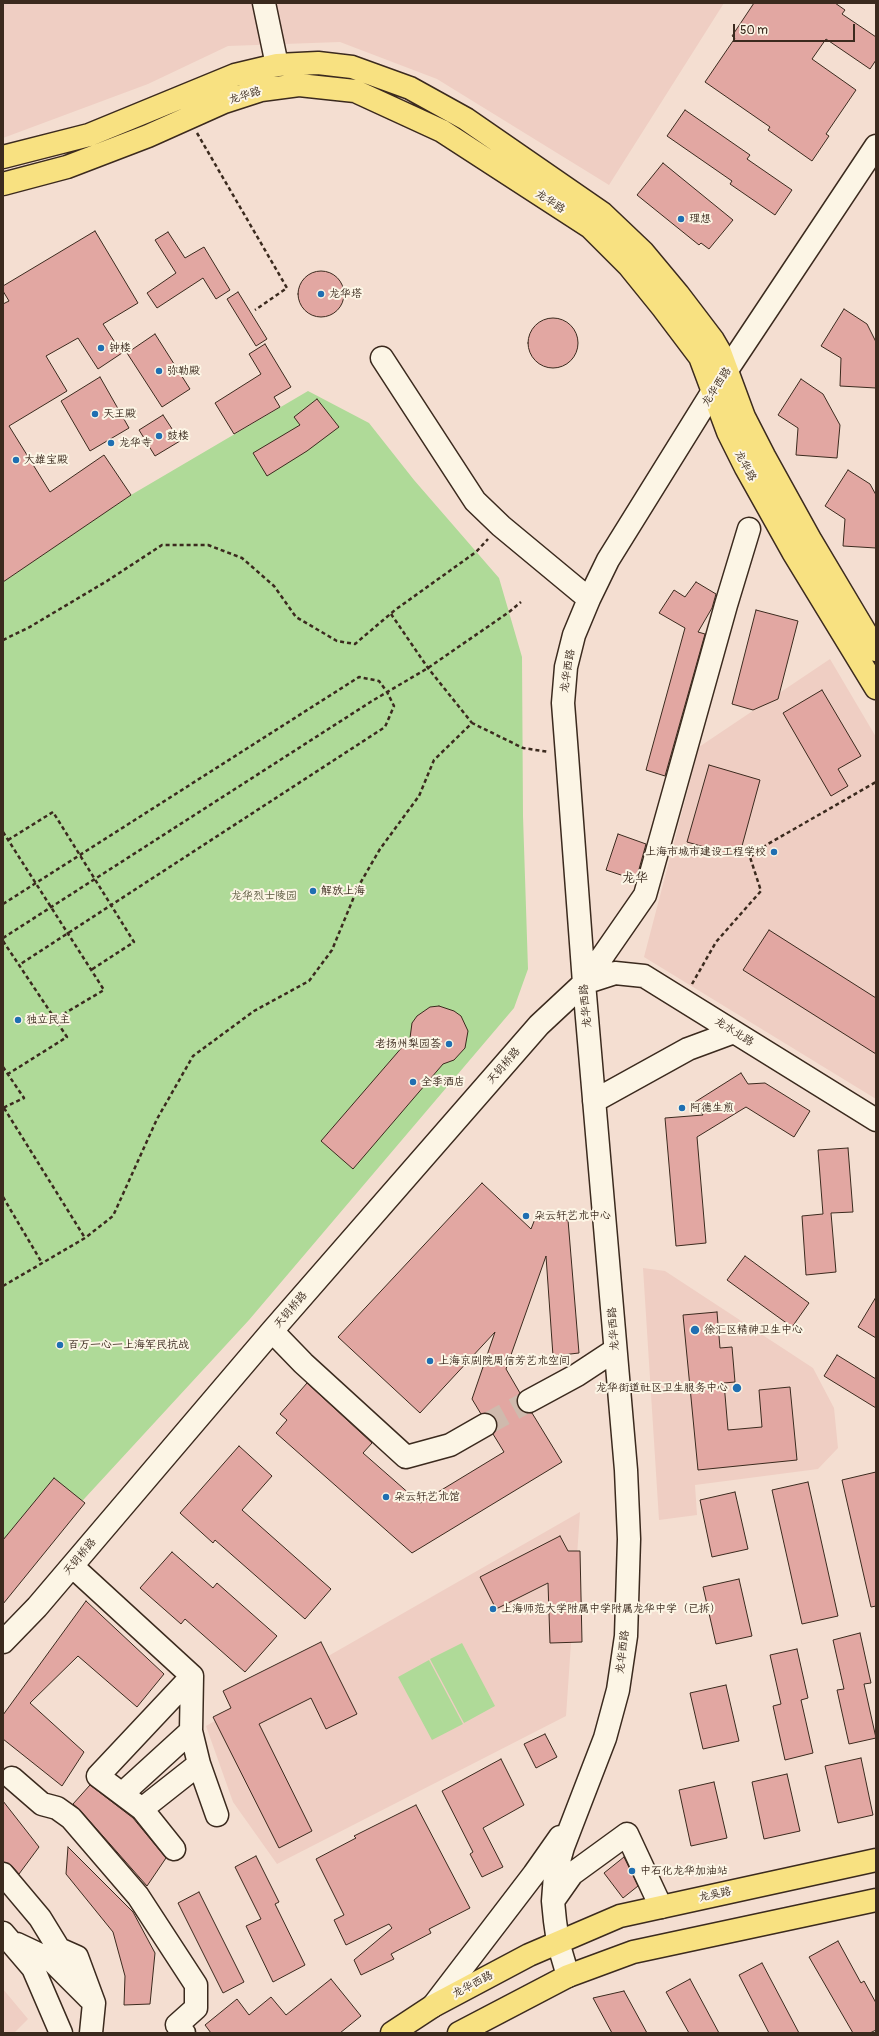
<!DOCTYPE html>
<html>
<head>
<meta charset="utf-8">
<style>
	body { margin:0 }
	#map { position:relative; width:879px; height:2036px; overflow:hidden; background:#f4ded1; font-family:Pangolin,sans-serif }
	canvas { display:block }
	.frame { position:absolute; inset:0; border:4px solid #3b2a1e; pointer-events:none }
	.scale { position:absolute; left:733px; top:24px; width:122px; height:18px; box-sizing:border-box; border:2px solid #3b2a1e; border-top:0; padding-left:5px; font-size:12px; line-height:14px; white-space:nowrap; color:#3b2a1e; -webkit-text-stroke:3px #fcf5e5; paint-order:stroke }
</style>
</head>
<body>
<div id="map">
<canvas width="879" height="2036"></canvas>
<div class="frame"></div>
<div class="scale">50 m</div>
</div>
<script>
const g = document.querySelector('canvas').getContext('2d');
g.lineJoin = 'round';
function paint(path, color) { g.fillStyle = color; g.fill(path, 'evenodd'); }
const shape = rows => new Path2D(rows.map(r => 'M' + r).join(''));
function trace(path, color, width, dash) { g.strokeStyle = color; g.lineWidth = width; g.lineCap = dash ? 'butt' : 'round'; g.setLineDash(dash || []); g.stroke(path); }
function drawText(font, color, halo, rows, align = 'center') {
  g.font = font + ' Pangolin,"LXGW WenKai TC",sans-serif'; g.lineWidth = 4; g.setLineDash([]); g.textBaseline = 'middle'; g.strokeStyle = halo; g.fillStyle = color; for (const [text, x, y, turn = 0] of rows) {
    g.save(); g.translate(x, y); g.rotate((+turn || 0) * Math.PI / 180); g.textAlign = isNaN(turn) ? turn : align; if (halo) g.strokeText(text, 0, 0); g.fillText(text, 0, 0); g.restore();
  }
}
const built = shape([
	[3,3,724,3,609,185,437,79,340,42,228,46,148,84,3,138],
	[830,659,876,737,876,1099,644,957,699,747],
	[643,1268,665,1271,813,1368,834,1408,838,1448,818,1469,695,1485,697,1515,659,1520],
	[580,1512,566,1716,277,1864,233,1802,206,1726],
	[3,1989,28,2019,14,2033,3,2033]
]);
const green = shape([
	[308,391,369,423,414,480,499,578,522,657,523,816,528,969,514,1008,249,1320,3,1587,3,582,131,495],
	[462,1643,495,1706,464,1723,430,1659],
	[429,1660,463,1724,432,1740,398,1677]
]);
const building = shape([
	[754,3,835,3,845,10,842,14,876,37,876,60,870,69,826,39,812,59,856,90,826,134,829,136,812,161,768,130,770,127,705,82,735,38,732,36,754,3],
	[685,110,750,155,747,159,792,190,775,215,730,184,732,181,667,136,685,110],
	[663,163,733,220,709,249,701,243,699,245,637,195,663,163],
	[95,231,138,303,103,324,122,353,98,369,78,338,46,356,67,391,9,426,50,492,104,455,131,495,3,582,3,304,9,301,3,291,3,286,95,231],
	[168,232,185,258,204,247,230,290,216,299,203,278,157,308,147,293,176,273,155,240,168,232],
	'298 294a23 23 0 1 1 46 0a23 23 0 1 1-46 0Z',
	[238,292,267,339,256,346,227,299,238,292],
	[844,309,867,324,876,342,876,388,840,386,841,358,821,346,844,309],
	'528 343a25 25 0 1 1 50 0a25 25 0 1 1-50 0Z',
	[155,334,190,389,162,407,127,353,155,334],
	[265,344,291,387,274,397,280,407,234,434,215,403,261,374,249,354,265,344],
	[100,377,129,428,90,451,61,401,100,377],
	[801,379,823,394,840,425,837,458,796,455,798,428,778,415,801,379],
	[317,399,339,427,307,451,267,476,253,453,300,425,294,417,317,399],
	[163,415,180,441,155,456,139,430,163,415],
	[848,470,870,484,876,495,876,548,843,546,845,519,825,506,848,470],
	[696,582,716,594,712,608,698,632,705,634,665,776,646,770,685,628,659,613,674,590,685,597,696,582],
	[756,610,798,621,778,699,753,710,732,704,756,610],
	[822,690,861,756,838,769,848,786,831,796,783,713,822,690],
	[709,765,760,780,739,857,687,842,709,765],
	[618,834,646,844,636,880,606,870,618,834],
	[769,930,876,998,876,1054,743,970,769,930],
	[439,1006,454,1011,461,1016,468,1031,465,1048,454,1060,443,1064,353,1169,321,1141,410,1038,412,1023,417,1016,430,1007,439,1006],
	[741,1073,748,1084,765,1083,810,1111,794,1137,746,1107,697,1137,706,1243,676,1246,665,1118,703,1115,695,1102,741,1073],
	[848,1148,853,1212,831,1213,836,1272,806,1275,802,1216,823,1214,818,1150,848,1148],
	[482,1183,531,1229,535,1219,568,1220,579,1353,553,1356,546,1256,506,1369,520,1393,517,1400,518,1407,523,1412,532,1413,562,1462,412,1553,276,1433,287,1420,280,1414,307,1383,372,1443,363,1453,420,1503,504,1452,493,1434,497,1425,496,1418,491,1414,481,1414,472,1399,495,1332,420,1413,338,1337,482,1183],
	[745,1256,809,1303,792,1327,727,1280,745,1256],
	[876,1297,876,1338,858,1327,876,1297],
	[717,1312,720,1348,732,1347,735,1382,724,1383,728,1430,762,1427,759,1390,790,1387,797,1460,698,1470,683,1315,717,1312],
	[837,1355,876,1379,876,1408,824,1376,837,1355],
	[239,1446,272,1476,242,1510,331,1589,305,1619,215,1540,213,1543,180,1513,239,1446],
	[876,1472,876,1606,871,1607,842,1480,876,1472],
	[54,1478,85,1503,3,1604,3,1540,54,1478],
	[808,1482,838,1616,802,1624,772,1490,808,1482],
	[735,1492,748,1549,712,1557,700,1500,735,1492],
	[560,1536,568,1551,580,1551,582,1642,550,1643,548,1583,496,1609,480,1577,560,1536],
	[172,1552,213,1588,217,1583,277,1636,245,1672,185,1619,181,1624,140,1588,172,1552],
	[739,1579,752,1636,716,1644,703,1587,739,1579],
	[86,1601,164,1674,137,1707,78,1656,30,1703,84,1752,62,1786,3,1739,3,1715,86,1601],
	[860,1633,871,1683,864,1684,876,1738,849,1744,837,1690,844,1689,833,1640,860,1633],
	[321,1642,357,1714,326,1729,311,1698,259,1724,312,1831,279,1848,213,1717,231,1708,223,1691,321,1642],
	[797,1649,808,1698,801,1700,813,1753,785,1760,773,1706,781,1704,770,1655,797,1649],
	[726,1685,739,1741,703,1749,690,1693,726,1685],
	[545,1734,557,1757,536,1768,524,1744,545,1734],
	[861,1758,873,1815,838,1823,825,1766,861,1758],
	[501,1759,524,1805,483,1828,503,1867,482,1877,470,1854,473,1852,442,1791,501,1759],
	[787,1774,800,1831,764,1839,752,1782,787,1774],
	[714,1782,727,1838,691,1846,679,1790,714,1782],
	[90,1785,133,1818,166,1858,147,1886,80,1810,73,1804,90,1785],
	[3,1801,39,1847,19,1874,12,1866,3,1862,3,1801],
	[416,1805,470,1908,429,1929,431,1933,391,1954,394,1959,361,1975,354,1960,392,1928,389,1924,346,1945,334,1920,344,1915,316,1859,356,1838,354,1836,416,1805],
	[68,1847,133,1912,155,1953,150,2004,124,2005,125,1976,113,1932,66,1874,68,1847],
	[256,1856,279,1902,275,1904,305,1965,273,1982,246,1926,261,1919,235,1867,256,1856],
	[624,1857,638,1886,623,1898,604,1873,624,1857],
	[199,1892,244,1982,223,1993,178,1903,199,1892],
	[838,1941,861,1983,864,1981,876,2003,876,2030,870,2033,853,2033,809,1957,838,1941],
	[762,1963,799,2033,769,2033,739,1975,762,1963],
	[331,1979,361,2016,340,2033,211,2033,205,2025,237,1999,249,2015,271,1997,286,2015,331,1979],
	[690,1979,719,2033,689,2033,666,1992,690,1979],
	[624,1991,647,2033,612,2033,593,1998,624,1991]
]);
const minorTunnel = shape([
	[485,1425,529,1401]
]);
const path = shape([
	[197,133,287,288,255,310],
	[391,614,428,668,472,723],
	[3,640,28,628,107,581,162,545,208,545,242,558,274,586,296,617,337,641,355,644,395,610,476,552,488,539],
	[3,832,104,990,55,1019],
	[8,840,53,812,134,942,91,970],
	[3,904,359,677,379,681,387,692,394,706,385,727,19,965],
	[3,938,372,701,428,668,509,612,521,602],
	[3,941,67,1037,8,1074],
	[692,984,716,942,761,891,750,857,768,844,876,782],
	[3,1067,24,1098,3,1108],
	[4,1108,85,1238],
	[3,1197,42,1263],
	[3,1286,85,1238,113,1216,157,1119,193,1056,254,1011,309,981,332,950,358,887,380,849,419,796,434,760,472,723,523,748,549,752]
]);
const minor = shape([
	[264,3,277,65],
	[382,358,475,501,501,526,589,599],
	[584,983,615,973,644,976,876,1120],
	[594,1101,688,1049,734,1032],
	[272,1331,303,1363,406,1457,450,1445,485,1425],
	[529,1401,577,1375,615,1350],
	[72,1566,192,1676,191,1731,199,1764,217,1815],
	[3,1642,37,1607,272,1331,539,1025,584,983,645,895,726,605,749,529],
	[12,1778,42,1804,57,1808,71,1818,138,1896,196,1985,196,2008,177,2025,184,2033],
	[123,1793,191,1731],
	[142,1809,98,1776,192,1676],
	[174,1849,142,1809,199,1764],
	[3,1874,40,1918,59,1949,77,1957,94,2003,91,2033],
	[553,1901,572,1874,627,1834,661,1907],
	[3,1933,33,1968,61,2033],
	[17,1944,51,1960,89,1998],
	[568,1976,558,1942,555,1921,553,1901,555,1875,563,1847,605,1738,618,1690,626,1636,629,1539,626,1470,584,983,567,755,563,703,566,667,574,635,589,599,608,560,713,391,876,146],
	[433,2006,534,1874,560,1837]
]);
const major = shape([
	[3,157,89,135,235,75,277,65,318,63,352,67,410,88,466,119,602,213,643,252,678,294,713,340,720,352,744,417,764,456,811,541,876,650],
	[3,184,67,167,148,136,224,102,261,90,299,85,355,91,442,131,590,227,629,266,663,308,700,357,728,432,746,468,793,552,876,688],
	[392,2033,433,2006,529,1955,620,1916,876,1860],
	[459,2033,568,1976,633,1952,876,1900]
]);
const markers = [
	[681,219,4,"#1f6fb2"],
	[321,294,4,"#1f6fb2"],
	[101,348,4,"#1f6fb2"],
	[159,371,4,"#1f6fb2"],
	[95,414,4,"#1f6fb2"],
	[159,436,4,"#1f6fb2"],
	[111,443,4,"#1f6fb2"],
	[16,460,4,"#1f6fb2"],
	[774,852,4,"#1f6fb2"],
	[313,891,4,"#1f6fb2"],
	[18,1020,4,"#1f6fb2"],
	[449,1044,4,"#1f6fb2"],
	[413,1082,4,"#1f6fb2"],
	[682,1108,4,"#1f6fb2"],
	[526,1216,4,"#1f6fb2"],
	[695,1330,5,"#1f6fb2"],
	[60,1345,4,"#1f6fb2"],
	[430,1361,4,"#1f6fb2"],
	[737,1388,5,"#1f6fb2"],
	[386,1497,4,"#1f6fb2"],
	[493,1609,4,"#1f6fb2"],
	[632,1871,4,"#1f6fb2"]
];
const streetNames = [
	["龙华路",245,96,-17],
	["龙华路",550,202,33],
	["龙华西路",717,387,-57],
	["龙华路",745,466,62],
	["龙华西路",568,671,-81],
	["龙华西路",586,1006,-95],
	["龙水北路",734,1032,32],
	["天钥桥路",504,1066,-49],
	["天钥桥路",291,1310,-49],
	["龙华西路",614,1329,-94],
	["天钥桥路",80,1557,-50],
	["龙华西路",623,1652,-83],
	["龙吴路",715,1895,-12],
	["龙华西路",473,1985,-28]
];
const poiNames = [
	["理想",689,219],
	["龙华塔",329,294],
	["钟楼",109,348],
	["弥勒殿",167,371],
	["天王殿",103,414],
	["鼓楼",167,436],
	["龙华寺",119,443],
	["大雄宝殿",24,460],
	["上海市城市建设工程学校",766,852,"right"],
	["解放上海",321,891],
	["独立民主",26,1020],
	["老扬州梨园荟",441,1044,"right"],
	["全季酒店",421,1082],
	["阿德生煎",690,1108],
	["朵云轩艺术中心",534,1216],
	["徐汇区精神卫生中心",704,1330],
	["百万一心一上海军民抗战",68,1345],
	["上海京剧院周信芳艺术空间",438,1361],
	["龙华街道社区卫生服务中心",728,1388,"right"],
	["朵云轩艺术馆",394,1497],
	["上海师范大学附属中学附属龙华中学（已拆）",501,1609],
	["中石化龙华加油站",640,1871]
];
const parkNames = [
	["龙华烈士陵园",264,896]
];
const quarterNames = [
	["龙华",635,879]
];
paint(built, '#efcec3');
paint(green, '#afda98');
paint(building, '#e2a7a2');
trace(building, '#3b2a1e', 1);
trace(minorTunnel, '#cfbaad', 22, [22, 11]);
trace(minor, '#3b2a1e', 25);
trace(major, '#3b2a1e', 25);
trace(path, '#3b2a1e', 2.5, [4, 3]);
trace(minor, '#fcf5e5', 22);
trace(major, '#f8e181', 22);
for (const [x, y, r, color] of markers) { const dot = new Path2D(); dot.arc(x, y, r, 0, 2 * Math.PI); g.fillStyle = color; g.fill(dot); trace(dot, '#fcf5e5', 1.5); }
drawText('11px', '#3b2a1e', '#fcf5e5', streetNames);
drawText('11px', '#3b2a1e', '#fcf5e5', poiNames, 'left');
drawText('11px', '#58563c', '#fcf5e5', parkNames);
drawText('13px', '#3b2a1e', '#fcf5e5', quarterNames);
</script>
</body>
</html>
